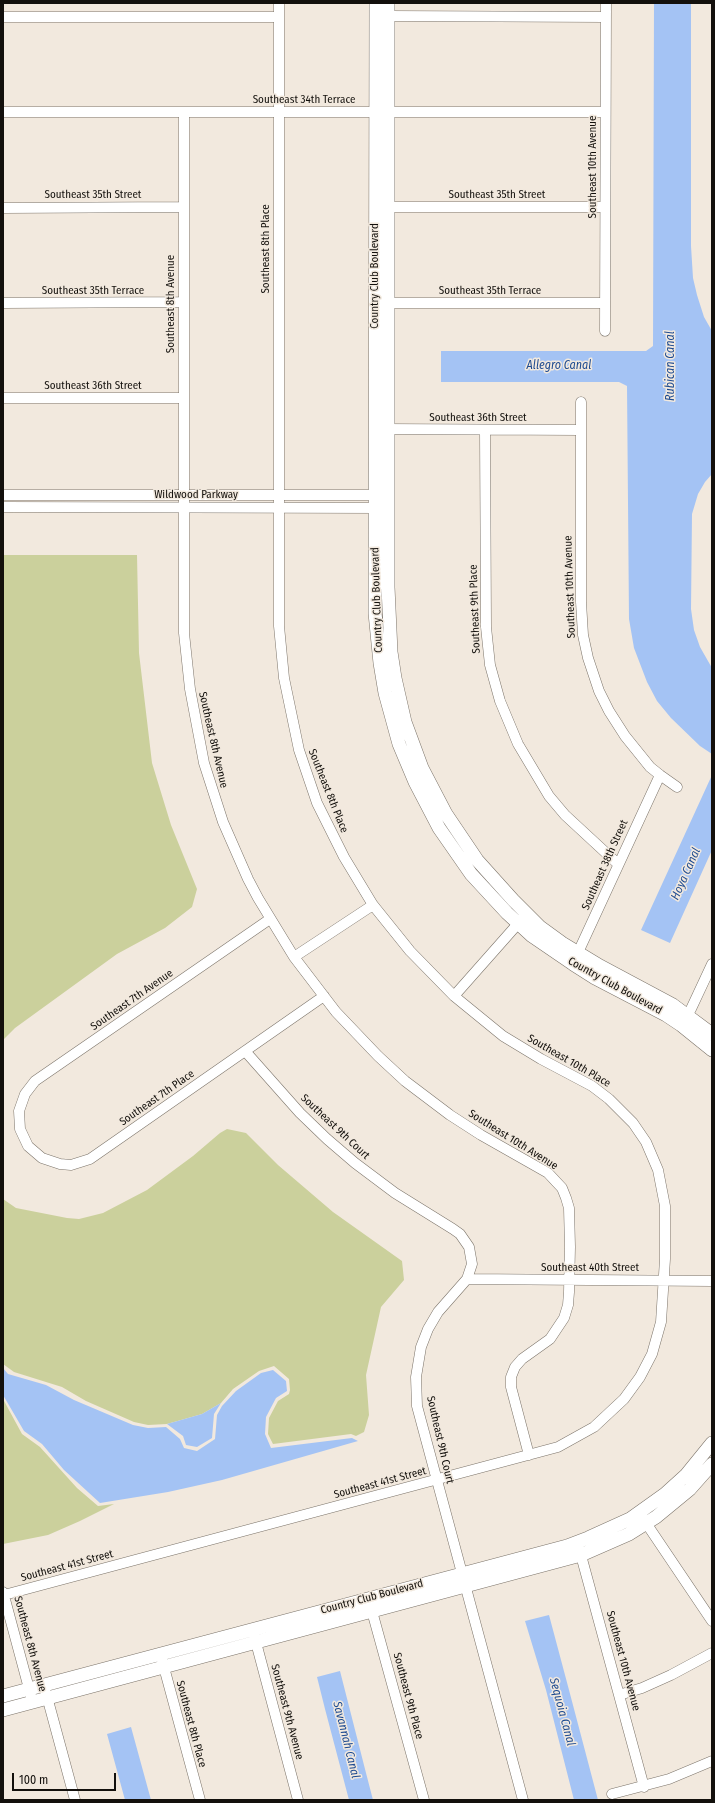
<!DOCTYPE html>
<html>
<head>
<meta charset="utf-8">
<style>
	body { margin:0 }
	#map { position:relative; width:715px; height:1803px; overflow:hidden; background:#f2e9de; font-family:"Fira Sans Condensed",sans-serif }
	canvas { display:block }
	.frame { position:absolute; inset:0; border:4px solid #13100c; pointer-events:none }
	.scale { position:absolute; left:12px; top:1773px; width:104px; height:18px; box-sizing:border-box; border:2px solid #13100c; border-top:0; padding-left:5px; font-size:12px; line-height:14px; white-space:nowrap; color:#13100c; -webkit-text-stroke:3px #f2e9de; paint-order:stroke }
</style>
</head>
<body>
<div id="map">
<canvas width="715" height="1803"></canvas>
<div class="frame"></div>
<div class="scale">100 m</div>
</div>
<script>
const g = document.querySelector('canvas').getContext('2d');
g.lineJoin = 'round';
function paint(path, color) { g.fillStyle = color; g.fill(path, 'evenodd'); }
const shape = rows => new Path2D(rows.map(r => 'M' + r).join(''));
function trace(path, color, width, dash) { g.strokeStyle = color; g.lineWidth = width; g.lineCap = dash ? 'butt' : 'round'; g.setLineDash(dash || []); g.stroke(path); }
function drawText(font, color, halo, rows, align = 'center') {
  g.font = font + ' "Fira Sans Condensed",sans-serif'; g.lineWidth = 3; g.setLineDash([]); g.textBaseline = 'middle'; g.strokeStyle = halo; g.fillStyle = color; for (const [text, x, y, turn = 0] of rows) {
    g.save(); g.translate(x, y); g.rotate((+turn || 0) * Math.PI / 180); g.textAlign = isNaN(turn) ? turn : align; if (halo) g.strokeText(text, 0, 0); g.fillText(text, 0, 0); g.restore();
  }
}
const green = shape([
	[3,555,137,555,139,653,152,763,171,825,197,889,192,907,165,928,117,954,15,1028,3,1040],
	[227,1129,246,1133,278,1165,333,1212,402,1261,404,1280,381,1307,366,1375,369,1415,364,1432,356,1436,351,1434,273,1444,268,1434,269,1418,278,1401,289,1394,290,1390,289,1379,274,1366,259,1371,233,1389,221,1403,202,1414,167,1424,148,1425,134,1422,86,1401,62,1387,14,1372,3,1364,3,1199,16,1208,67,1218,79,1219,103,1213,147,1190,193,1156,220,1133],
	[3,1399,22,1434,40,1447,77,1488,98,1506,114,1504,80,1521,48,1535,3,1544]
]);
const water = shape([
	[654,3,691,3,691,246,693,278,697,295,704,317,712,331,712,474,705,482,698,494,692,514,691,609,694,630,700,647,712,668,712,754,700,746,671,718,657,701,647,682,634,648,629,619,627,386,619,382,441,382,441,351,646,351,653,346],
	[712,775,712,850,670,943,641,930],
	[3,1368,8,1374,46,1385,74,1400,133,1425,148,1428,166,1427,180,1439,184,1448,197,1451,215,1439,217,1415,222,1406,236,1391,261,1373,273,1370,286,1381,287,1391,276,1398,266,1417,265,1434,271,1448,352,1438,358,1441,222,1480,168,1492,100,1503,64,1470,42,1444,24,1431,3,1395],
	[221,1403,214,1414,212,1438,197,1447,186,1445,183,1436,167,1424,202,1414],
	[549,1615,569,1690,598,1800,574,1800,546,1690,525,1621],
	[340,1671,366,1773,373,1800,349,1800,325,1709,317,1677],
	[131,1727,151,1800,125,1800,107,1734]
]);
const minor = shape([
	[388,16,606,17],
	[3,17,279,17],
	[3,112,605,112],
	[184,112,184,633,190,689,204,763,223,822,248,879,258,898,294,957,336,1012,378,1056,405,1081,450,1115,481,1135,548,1173,562,1188,566,1198,569,1208,570,1247,569,1292,568,1305,564,1318,550,1339,522,1359,515,1367,511,1377,511,1387,529,1455],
	[388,207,605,207],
	[3,208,183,207],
	[3,303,183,302],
	[381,303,605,303],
	[605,331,606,3],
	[3,398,183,398],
	[581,402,581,602,583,635,588,658,599,691,609,711,625,736,650,767,660,775,677,787],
	[381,429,581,430],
	[485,430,486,627,490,665,500,701,518,744,549,796,565,815,618,864],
	[3,495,381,495],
	[3,507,381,508],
	[270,919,35,1081,25,1094,19,1111,20,1129,28,1146,42,1158,60,1164,71,1165,90,1159,324,996],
	[294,957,373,905],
	[575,959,660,775],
	[454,996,523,918],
	[683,1021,691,1009,712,964],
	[245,1051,300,1113,327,1139,355,1163,395,1193,453,1229,460,1234,469,1247,472,1264,467,1279,438,1312,428,1329,421,1347,416,1377,417,1406,523,1800],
	[467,1279,712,1281],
	[642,1517,712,1621],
	[579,1548,644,1787],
	[3,1592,31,1696],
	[4,1595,558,1447,594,1427,624,1399,640,1377,652,1354,661,1322,665,1259,665,1206,658,1170,646,1142,633,1123,609,1099,592,1086,541,1059,503,1036,454,996,410,951,373,905,344,857,317,803,299,750,284,678,279,626,279,3],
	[370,1604,424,1800],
	[254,1635,298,1800],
	[162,1660,200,1800],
	[46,1693,75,1800],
	[619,1695,642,1688,671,1675,712,1653],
	[612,1794,669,1779,712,1761]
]);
const major = shape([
	[376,3,375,613,380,663,385,693,399,744,415,782,439,828,471,874,507,913,532,936,573,964,595,978,666,1015,681,1025,712,1050],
	[388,3,388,587,391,652,395,678,405,722,422,768,446,814,477,860,513,900,540,927,562,943,600,966,673,1005,712,1034],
	[3,1696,567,1546,588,1538,630,1519,665,1494,686,1475,712,1443],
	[3,1710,581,1555,629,1534,656,1517,690,1489,712,1464]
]);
const streetNames = [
	["Southeast 34th Terrace",304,100],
	["Southeast 10th Avenue",593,167,-90],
	["Southeast 35th Street",93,195],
	["Southeast 35th Street",497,195],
	["Southeast 8th Place",266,249,-90],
	["Country Club Boulevard",375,276,-90],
	["Southeast 35th Terrace",93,291],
	["Southeast 35th Terrace",490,291],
	["Southeast 8th Avenue",171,304,-90],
	["Southeast 36th Street",93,386],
	["Southeast 36th Street",478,418],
	["Wildwood Parkway",196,495],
	["Southeast 10th Avenue",570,587,-92],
	["Country Club Boulevard",377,600,-92],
	["Southeast 9th Place",475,609,-92],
	["Southeast 8th Avenue",213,740,77],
	["Southeast 8th Place",328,791,68],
	["Southeast 38th Street",605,865,-66],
	["Country Club Boulevard",615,986,29],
	["Southeast 7th Avenue",132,1000,-35],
	["Southeast 10th Place",569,1061,30],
	["Southeast 7th Place",157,1098,-35],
	["Southeast 9th Court",335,1127,43],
	["Southeast 10th Avenue",513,1140,32],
	["Southeast 40th Street",590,1268],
	["Southeast 9th Court",440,1440,77],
	["Southeast 41st Street",380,1483,-15],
	["Southeast 41st Street",67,1566,-15],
	["Country Club Boulevard",372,1597,-15],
	["Southeast 8th Avenue",30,1644,75],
	["Southeast 10th Avenue",623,1661,75],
	["Southeast 9th Place",408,1696,75],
	["Southeast 9th Avenue",287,1712,75],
	["Southeast 8th Place",191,1724,75]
];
const waterNames = [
	["Allegro Canal",559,366],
	["Rubican Canal",671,366,-90],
	["Hoya Canal",686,874,-66],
	["Sequoia Canal",562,1712,75],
	["Savannah Canal",346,1740,76]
];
paint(green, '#cbd09c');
paint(water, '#a4c3f4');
trace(minor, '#7c746a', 11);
trace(major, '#7c746a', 14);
trace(minor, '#fff', 10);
trace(major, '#fff', 13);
drawText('11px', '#13100c', '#f2e9de', streetNames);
drawText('italic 12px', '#1d4a90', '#f2e9de', waterNames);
</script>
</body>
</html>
